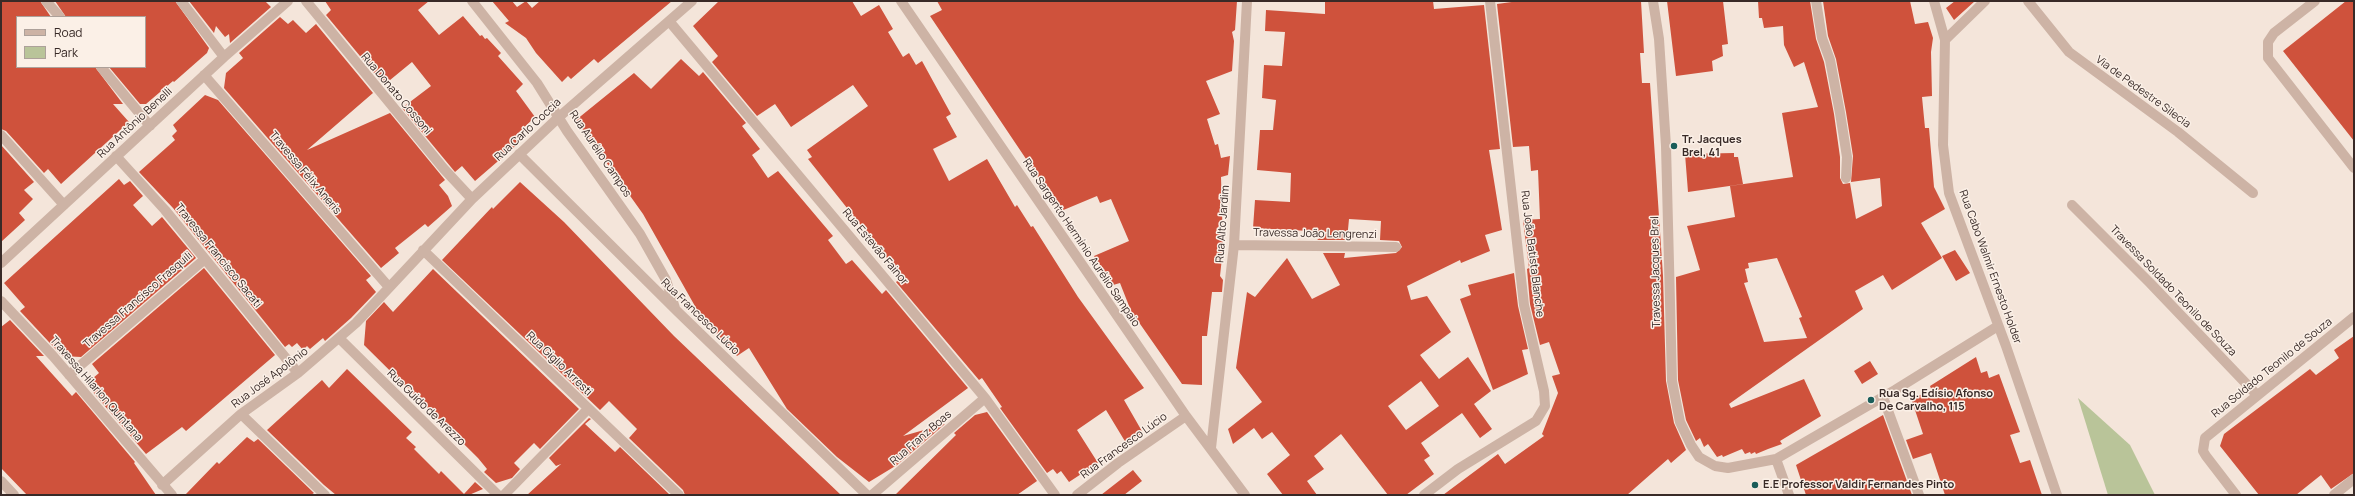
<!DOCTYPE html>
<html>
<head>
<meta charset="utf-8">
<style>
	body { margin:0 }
	#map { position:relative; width:2355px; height:496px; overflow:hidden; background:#f4e5da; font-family:Manrope,sans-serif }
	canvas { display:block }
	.frame { position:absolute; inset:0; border:2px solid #382a27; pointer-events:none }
	.legend { position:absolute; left:16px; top:16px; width:130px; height:52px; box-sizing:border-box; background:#fbf0e7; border:1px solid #ada19a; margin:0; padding:5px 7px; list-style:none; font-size:12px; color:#382a27 }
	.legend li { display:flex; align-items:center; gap:8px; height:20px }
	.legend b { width:20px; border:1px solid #ada19a }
</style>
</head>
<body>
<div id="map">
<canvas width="2355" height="496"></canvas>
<div class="frame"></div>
<ul class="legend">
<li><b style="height:5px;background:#cdb3a5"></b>Road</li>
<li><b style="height:11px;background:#b9c499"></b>Park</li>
</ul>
</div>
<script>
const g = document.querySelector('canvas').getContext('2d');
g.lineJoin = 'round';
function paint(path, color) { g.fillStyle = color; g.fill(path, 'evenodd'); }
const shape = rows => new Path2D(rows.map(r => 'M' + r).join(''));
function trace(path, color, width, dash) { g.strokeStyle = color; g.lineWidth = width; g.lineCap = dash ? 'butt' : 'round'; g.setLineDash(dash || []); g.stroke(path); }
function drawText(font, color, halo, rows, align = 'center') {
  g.font = font + ' Manrope,sans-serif'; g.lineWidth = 3; g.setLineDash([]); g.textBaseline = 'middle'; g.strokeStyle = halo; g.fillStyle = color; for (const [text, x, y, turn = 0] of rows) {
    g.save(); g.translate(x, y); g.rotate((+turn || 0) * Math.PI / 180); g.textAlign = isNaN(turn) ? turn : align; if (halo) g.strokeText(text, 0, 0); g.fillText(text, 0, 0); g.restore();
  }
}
const green = shape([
	[2078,398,2130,445,2155,495,2108,495]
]);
const building = shape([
	[1,1,40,1,51,17,17,17,17,67,95,67,123,104,113,104,129,122,61,184,48,169,44,173,6,131,1,129],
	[55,1,175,1,209,48,207,53,174,82,173,81,146,104,140,104,109,67,145,67,145,17,66,17],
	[189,1,265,1,271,7,230,43,229,34,225,37,216,26,214,33],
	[325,1,429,1,418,10,439,35,463,16,480,36,482,35,485,39,487,38,501,53,498,56,523,84,516,91,535,117,514,137,519,143,475,181,462,166,455,172,402,108,431,86,412,62,384,85,326,15,331,10],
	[492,1,512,1,517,7,526,1,532,8,540,1,672,1,598,63,594,59,571,79,568,76,562,82,536,53,526,38,505,23,509,21],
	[719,1,852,1,861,16,879,5,893,29,888,32,903,57,909,53,916,65,922,61,951,114,946,117,957,137,933,149,949,181,987,159,1015,207,1017,205,1031,227,1033,226,1078,297,1144,388,1124,400,1143,433,1126,443,1106,410,1077,430,1098,463,1069,482,1061,471,1057,474,1053,469,1047,473,1000,408,1002,407,982,378,979,380,896,282,902,277,808,159,812,157,807,150,868,106,853,85,791,127,775,104,757,116,712,62,718,56,693,26],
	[937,1,1237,1,1235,30,1232,32,1234,41,1232,71,1206,81,1220,114,1207,119,1215,145,1218,144,1221,158,1230,156,1228,175,1221,177,1223,248,1220,276,1223,280,1222,292,1212,292,1207,336,1202,336,1202,385,1182,384,1131,311,1120,283,1113,285,1108,273,1106,274,1094,256,1129,241,1111,199,1100,203,1097,196,1061,211,930,16,942,10],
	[1325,1,1433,1,1434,9,1484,5,1500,149,1489,150,1502,230,1485,235,1490,251,1461,263,1460,260,1407,286,1411,300,1427,296,1451,332,1420,355,1439,379,1468,357,1491,391,1474,404,1492,429,1480,438,1462,413,1421,443,1430,456,1424,460,1434,474,1406,495,1388,495,1341,434,1314,456,1324,469,1307,481,1317,495,1283,495,1267,474,1290,455,1272,432,1262,439,1254,428,1233,444,1228,429,1262,402,1236,368,1247,292,1255,297,1287,258,1312,299,1340,285,1323,253,1345,253,1344,258,1396,253,1402,247,1399,241,1380,240,1381,221,1349,219,1347,240,1317,240,1328,232,1253,228,1255,200,1290,202,1291,173,1257,170,1260,130,1273,130,1276,100,1262,98,1264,65,1282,66,1285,32,1265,31,1266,10,1325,14],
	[1421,381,1439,406,1406,430,1388,406],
	[1519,1,1641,1,1644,53,1640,53,1642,83,1650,83,1663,276,1666,381,1674,423,1686,450,1671,463,1668,459,1627,495,1443,495,1498,454,1505,464,1544,436,1542,434,1558,393,1552,376,1560,374,1549,342,1540,345,1530,304,1527,269,1529,268,1523,220,1540,219,1538,170,1531,171,1529,146,1513,147,1497,4],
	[1667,1,1723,1,1728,44,1722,45,1723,56,1712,61,1713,71,1676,76],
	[1758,1,1810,1,1816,39,1824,62,1834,114,1840,157,1840,178,1843,184,1850,183,1856,219,1882,206,1880,178,1851,182,1853,156,1846,112,1836,59,1828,36,1823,1,1910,1,1915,24,1928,22,1933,38,1931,52,1932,96,1922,97,1925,128,1929,128,1934,187,1945,209,1921,223,1942,258,1892,290,1883,275,1855,291,1863,309,1729,404,1731,408,1804,379,1821,416,1780,441,1782,444,1768,449,1756,454,1755,452,1751,454,1750,452,1745,454,1742,449,1723,457,1722,455,1717,457,1708,444,1704,447,1700,438,1696,441,1686,420,1678,380,1676,277,1700,270,1687,226,1735,217,1730,186,1793,177,1782,113,1818,107,1804,62,1794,67,1784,45,1783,26,1764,28,1762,18,1759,18],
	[1777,258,1802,317,1799,318,1807,338,1764,342,1744,283,1748,282,1745,269,1749,268,1748,263],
	[1955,1,1975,1,1954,20,1946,8],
	[2346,1,2354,1,2354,141,2283,51],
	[280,17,288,24,293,20,306,33,316,24,373,93,307,150,390,113,445,180,439,185,448,196,452,206,428,227,425,224,395,248,399,253,381,268,224,88,226,73,243,58,239,53],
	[681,59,699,76,703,72,746,123,742,126,760,149,752,155,768,178,778,171,833,236,828,240,846,264,852,260,882,294,886,290,968,388,903,436,945,424,897,465,869,482,837,457,787,409,749,348,737,356,700,315,643,214,576,120,634,73,651,89],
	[205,95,218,100,371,276,366,280,376,292,351,318,325,341,323,338,310,349,307,346,303,350,297,343,292,347,289,344,285,347,173,208,139,172,175,140,172,136,177,131,173,125],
	[1,145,34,182,24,190,33,199,19,213,25,220,1,242],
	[1734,153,1734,157,1738,157,1743,184,1688,192,1685,154],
	[119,179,124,185,130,181,143,196,133,205,152,226,162,217,196,258,81,357,62,356,20,311,25,307,4,283],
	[520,182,564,222,674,336,841,495,685,495,683,490,629,438,637,429,609,401,600,410,442,260,492,207,493,209],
	[1955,250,1970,273,1956,281,1942,256],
	[204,268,275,355,186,431,182,427,146,454,86,384,99,373,92,364],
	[433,269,579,409,540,449,534,443,514,463,520,469,512,478,496,483,484,472,487,469,478,458,364,345,366,321,384,302,393,312],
	[1514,273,1518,306,1528,349,1522,350,1528,374,1493,390,1460,299,1471,295,1468,285],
	[10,320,44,356,36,356,72,396,76,392,135,462,134,463,156,495,27,495,1,468,1,327],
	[2354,336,2354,473,2331,489,2321,475,2296,495,2259,495,2220,446,2224,434,2310,369,2316,375,2339,358,2334,350],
	[1976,357,1981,373,1987,371,1989,378,1999,374,2020,432,2010,435,2020,463,2030,460,2042,495,1945,495,1931,453,1913,459,1906,440,1923,434,1911,398,1932,391,1930,386],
	[1870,361,1878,374,1862,384,1854,371],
	[347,369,412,432,406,438,416,447,414,449,439,474,441,471,464,494,475,482,483,489,469,495,336,495,324,485,267,430,322,380,329,388],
	[987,412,1037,481,1017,495,895,495,956,435,954,433,975,415],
	[1883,415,1912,495,1806,495,1796,465],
	[589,418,591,419,585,424,615,452,620,447,670,495,527,495,561,464,556,466,549,458],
	[247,437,254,442,258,439,314,493,311,495,185,495,217,462,219,464],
	[1133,470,1142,481,1124,495,1101,495]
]);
const minor = shape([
	[46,1,60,17],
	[181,1,224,57],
	[306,1,444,169,472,199],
	[472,1,537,83,567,131,640,234,666,280,675,308],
	[901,1,1186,416,1245,495],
	[1653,1,1659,39,1666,146,1672,381,1680,422,1691,445,1699,457,1715,466,1728,468,1776,459,1895,390,1998,326],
	[1816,1,1822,38,1830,60,1840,113,1847,157,1846,178],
	[1934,1,1945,40,1943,145,1949,193,2006,346,2057,495],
	[2028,1,2069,52,2178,132,2253,193],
	[2315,1,2274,33,2268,42,2268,58,2354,168],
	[669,21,985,398,1055,495],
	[1945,40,1985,1],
	[101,67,150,126],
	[204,75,388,286],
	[1,135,64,205],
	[519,154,677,311,867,495],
	[116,156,165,210,298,373],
	[2072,205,2150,283,2257,395],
	[1234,245,1396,247],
	[423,250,679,495],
	[1,263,224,57,288,1],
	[1,301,53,356,172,495],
	[339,338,498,495],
	[69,375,205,259],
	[1883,397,1919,495],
	[241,414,325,495],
	[1211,448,1234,245,1247,1],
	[1776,459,1789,495],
	[1,481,14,495],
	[162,485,241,414,298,373,356,323,472,199,559,117,692,1],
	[504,495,588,409],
	[872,495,985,398],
	[1077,495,1118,463,1186,416],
	[1424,495,1458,469,1536,421,1545,406,1544,391,1524,305,1490,1],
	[2236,495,2206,456,2203,451,2205,438,2354,317],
	[2334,495,2354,479]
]);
const markers = [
	[1674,146,4,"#195d5a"],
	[1871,400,4,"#195d5a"],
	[1755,485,4,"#195d5a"]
];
const streetNames = [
	["Via de Pedestre Silecia",2143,92,36],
	["Rua Donato Cossoni",396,94,50],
	["Rua Antônio Benelli",135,123,-43],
	["Rua Carlo Coccia",528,130,-43],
	["Rua Aurélio Campos",600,154,56],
	["Travessa Félix Aneris",305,173,50],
	["Rua Alto Jardim",1223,224,-86],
	["Travessa João Lengrenzi",1315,234,1],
	["Rua Sargento Hermínio Aurélio Sampaio",1081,243,56],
	["Rua Estevão Fainor",875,247,50],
	["Rua João Batista Blanche",1532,254,83],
	["Travessa Francisco Sacati",218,256,51],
	["Rua Cabo Walmir Ernesto Holder",1990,267,70],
	["Travessa Jacques Brel",1656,272,-91],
	["Travessa Soldado Teonilo de Souza",2173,291,46],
	["Travessa Francisco Frasquili",138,300,-41],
	["Rua Francesco Lúcio",700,317,44],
	["Rua Giglio Arresti",559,364,44],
	["Rua Soldado Teonilo de Souza",2272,368,-39],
	["Rua José Apolônio",270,378,-37],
	["Travessa Hilarion Quintana",96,389,49],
	["Rua Guido de Arezzo",426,408,44],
	["Rua Franz Boas",921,438,-41],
	["Rua Francesco Lúcio",1124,446,-36]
];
const poiNames = [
	["Tr. Jacques",1682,140],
	["Brel, 41",1682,153],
	["Rua Sg. Edísio Afonso",1879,394],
	["De Carvalho, 115",1879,407],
	["E.E Professor Valdir Fernandes Pinto",1763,485]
];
paint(green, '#b9c499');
paint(building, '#cf523c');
trace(minor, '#cdb3a5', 10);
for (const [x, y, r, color] of markers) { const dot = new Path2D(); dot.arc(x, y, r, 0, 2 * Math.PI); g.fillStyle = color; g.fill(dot); trace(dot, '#fbf0e7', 1.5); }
drawText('11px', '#382a27', '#fbf0e7', streetNames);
drawText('bold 11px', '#382a27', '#fbf0e7', poiNames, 'left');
</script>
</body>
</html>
